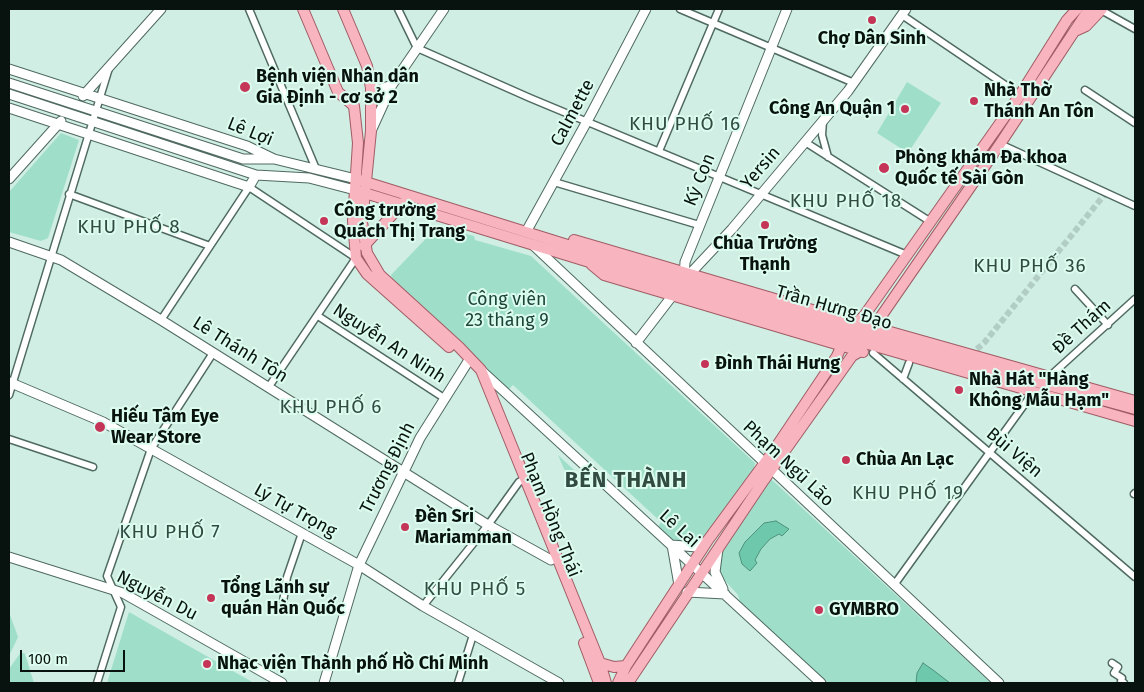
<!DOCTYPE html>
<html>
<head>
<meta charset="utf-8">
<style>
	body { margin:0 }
	#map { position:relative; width:1144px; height:692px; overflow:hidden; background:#d0eee3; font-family:"Fira Sans",sans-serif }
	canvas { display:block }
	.frame { position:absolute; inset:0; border:10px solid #08130f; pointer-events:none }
	.scale { position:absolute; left:20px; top:650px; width:105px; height:22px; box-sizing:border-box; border:2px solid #08130f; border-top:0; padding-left:6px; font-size:15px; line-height:18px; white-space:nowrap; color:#08130f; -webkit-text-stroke:4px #ddfcf0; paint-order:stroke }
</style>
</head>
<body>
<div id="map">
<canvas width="1144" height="692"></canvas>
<div class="frame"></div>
<div class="scale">100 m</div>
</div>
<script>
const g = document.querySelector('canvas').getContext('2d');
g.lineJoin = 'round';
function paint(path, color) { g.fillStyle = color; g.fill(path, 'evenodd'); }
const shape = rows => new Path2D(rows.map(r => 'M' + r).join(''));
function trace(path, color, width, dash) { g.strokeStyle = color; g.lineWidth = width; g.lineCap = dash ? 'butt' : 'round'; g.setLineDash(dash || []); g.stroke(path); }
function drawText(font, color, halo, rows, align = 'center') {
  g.font = font + ' "Fira Sans",sans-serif'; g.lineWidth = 4; g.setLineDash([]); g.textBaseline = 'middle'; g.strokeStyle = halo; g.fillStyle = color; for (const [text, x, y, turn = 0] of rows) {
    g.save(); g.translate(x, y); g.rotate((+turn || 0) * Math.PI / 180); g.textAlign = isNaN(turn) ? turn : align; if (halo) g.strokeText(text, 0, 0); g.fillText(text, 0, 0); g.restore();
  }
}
const green = shape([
	[907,82,941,103,908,153,877,133],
	[61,133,79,140,48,238,41,241,9,232,9,192],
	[437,227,474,236,475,240,531,256,755,463,754,468,703,541,699,543,675,542,658,527,661,522,513,385,509,389,392,279,391,275],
	[558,455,588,483,578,488,571,485],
	[771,479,991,683,827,683,740,603,738,595,718,573,722,552],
	[9,612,18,637,9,656],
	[129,612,254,683,107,683],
	[21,652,25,654,34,683,9,683,9,669]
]);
const water = shape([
	[776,521,789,529,782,536,779,534,770,539,761,549,755,560,757,563,750,571,742,564,739,553,745,542,764,523,776,521],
	[923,663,933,670,950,683,916,683,917,673,923,663]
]);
const streetTunnel = shape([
	[970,355,984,343,1105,194]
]);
const street = shape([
	[249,9,316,169],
	[398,9,417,48,530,98,907,255],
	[680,9,854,83],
	[1101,10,1135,29],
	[902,15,1020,95],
	[1085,90,1135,123],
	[823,121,822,135,828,157],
	[805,142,931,222],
	[1000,144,1135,206],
	[659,151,719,9],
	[554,182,699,225],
	[69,194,210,246],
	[1075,289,1108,325],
	[318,316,444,398],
	[161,320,249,187,356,258,268,388],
	[873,353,1135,577],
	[1049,377,1135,299],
	[903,379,909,363],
	[9,395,109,68],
	[9,439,93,467],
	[1134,494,1135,493],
	[894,585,1029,398],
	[423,606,488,525,519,482,525,479],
	[282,608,287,577,302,533],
	[1112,663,1118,667,1114,673,1122,678,1121,681,1124,683],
	[97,683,121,607,107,576,151,449,213,353],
	[458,683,473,635]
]);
const secondary = shape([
	[9,69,247,146,274,159,356,179],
	[9,83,243,159,272,159],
	[371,88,381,89,392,85],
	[9,94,256,175,309,178,355,190],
	[83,96,161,9],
	[9,108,249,187,256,175],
	[372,129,392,85,444,9],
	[9,179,61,121],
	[526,232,591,114,646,9],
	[9,242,61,260,161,320,488,525,551,560],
	[533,245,999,683],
	[687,277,732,229,848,91,906,9],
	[684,279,685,262,787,9],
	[636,343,676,291],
	[483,372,821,683],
	[9,382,103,422,359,565,423,606,559,683],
	[672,545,679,585],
	[672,545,697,547,707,541],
	[718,549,715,572,723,589],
	[9,557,123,593,282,683],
	[687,592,725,594],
	[324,683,359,565,420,438,469,360]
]);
const primary = shape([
	[303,9,338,92,354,106,358,143,353,221,356,258,367,274,449,347],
	[343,9,367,66,371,88,371,131,362,222,367,253,380,275,459,347,481,370,600,663,606,683],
	[1075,31,1086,26,1102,9],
	[356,179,683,281,873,337,1135,409],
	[355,190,664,285,1135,421],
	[574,240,816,311,1135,401],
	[364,246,403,203],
	[592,265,604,275,863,352],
	[584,643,599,683],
	[600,663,614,667,626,666],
	[618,683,626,666,708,540,772,453,837,356,849,329,864,316,907,255,1020,95,1067,20,1077,9],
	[628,683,764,480,852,356,859,352,866,334,873,328,1000,144,1089,9]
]);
const markers = [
	[872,20,5,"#c53557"],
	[245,87,6,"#c53557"],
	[974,101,5,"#c53557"],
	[905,109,5,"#c53557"],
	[884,168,6,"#c53557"],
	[324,221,5,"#c53557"],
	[765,225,5,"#c53557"],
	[705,364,5,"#c53557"],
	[959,390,5,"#c53557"],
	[100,427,6,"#c53557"],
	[846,460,5,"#c53557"],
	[405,527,5,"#c53557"],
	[211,598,5,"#c53557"],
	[819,610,5,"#c53557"],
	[207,664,5,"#c53557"]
];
const poiNames = [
	["Chợ Dân Sinh",872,39,"center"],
	["Bệnh viện Nhân dân",256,77],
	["Gia Định - cơ sở 2",256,98],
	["Nhà Thờ",984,91],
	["Thánh An Tôn",984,112],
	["Công An Quận 1",895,109,"right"],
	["Phòng khám Đa khoa",895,158],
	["Quốc tế Sài Gòn",895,179],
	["Công trường",334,211],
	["Quách Thị Trang",334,232],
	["Chùa Trường",765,244,"center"],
	["Thạnh",765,265,"center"],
	["Đình Thái Hưng",715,364],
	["Nhà Hát \"Hàng",969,380],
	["Không Mẫu Hạm\"",969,401],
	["Hiếu Tâm Eye",111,417],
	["Wear Store",111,438],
	["Chùa An Lạc",856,460],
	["Đền Sri",415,517],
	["Mariamman",415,538],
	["Tổng Lãnh sự",221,588],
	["quán Hàn Quốc",221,609],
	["GYMBRO",829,610],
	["Nhạc viện Thành phố Hồ Chí Minh",217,664]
];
const streetNames = [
	["Calmette",573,113,-62],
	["Lê Lợi",250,132,22],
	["Yersin",761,168,-49],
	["Ký Con",700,180,-68],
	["Trần Hưng Đạo",834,308,16],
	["Ðề Thám",1082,327,-42],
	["Nguyễn An Ninh",389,344,33],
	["Lê Thánh Tôn",240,350,32],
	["Bùi Viện",1014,453,40],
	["Phạm Ngũ Lão",788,464,43],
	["Trương Định",388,468,-63],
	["Lý Tự Trọng",295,511,29],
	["Phạm Hồng Thái",550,515,68],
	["Lê Lai",679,529,42],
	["Nguyễn Du",157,596,27]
];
const parkNames = [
	["Công viên",507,300],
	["23 tháng 9",507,321]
];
const neighbourhoodNames = [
	["KHU PHỐ 16",685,125],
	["KHU PHỐ 18",846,202],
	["KHU PHỐ 8",129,228],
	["KHU PHỐ 36",1030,267],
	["KHU PHỐ 6",331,408],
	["KHU PHỐ 19",908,494],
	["KHU PHỐ 7",170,533],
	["KHU PHỐ 5",475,590]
];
const districtNames = [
	["BẾN THÀNH",626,481]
];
paint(green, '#9fdfc9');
paint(water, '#6dc8ac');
trace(water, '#4f927d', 1);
trace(streetTunnel, '#b2cdc3', 6, [6, 3]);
trace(street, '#4f6a60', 9);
trace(secondary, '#4f6a60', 11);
trace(primary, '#a15c65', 12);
trace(street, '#fff', 6);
trace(secondary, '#fff', 9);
trace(primary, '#f8b5bf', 10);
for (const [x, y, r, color] of markers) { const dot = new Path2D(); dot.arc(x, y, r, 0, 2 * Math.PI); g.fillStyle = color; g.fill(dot); trace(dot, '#ddfcf0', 2); }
drawText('bold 18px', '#08130f', '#ddfcf0', poiNames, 'left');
drawText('18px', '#08130f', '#ddfcf0', streetNames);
drawText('18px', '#1c4539', '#ddfcf0', parkNames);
g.letterSpacing = '1px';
drawText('19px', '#314a42', '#ddfcf0', neighbourhoodNames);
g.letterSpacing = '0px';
g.letterSpacing = '1px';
drawText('bold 22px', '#314a42', '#ddfcf0', districtNames);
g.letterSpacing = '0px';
</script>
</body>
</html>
